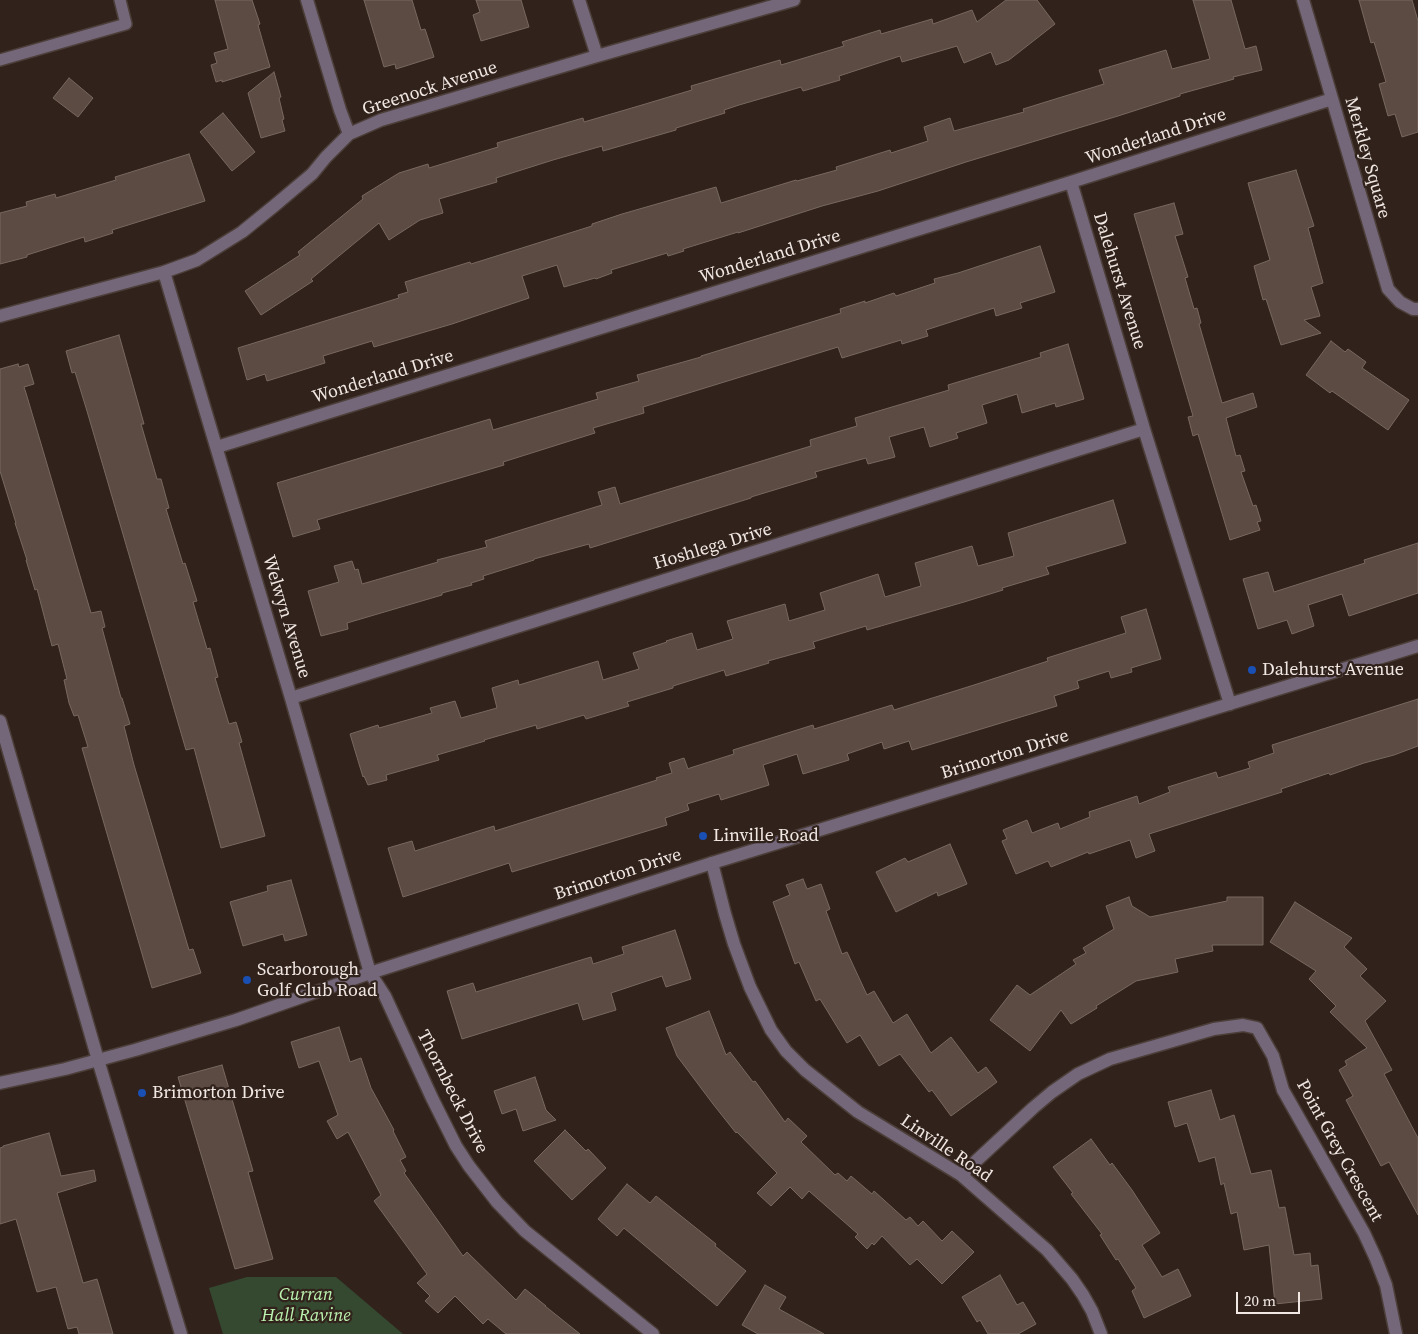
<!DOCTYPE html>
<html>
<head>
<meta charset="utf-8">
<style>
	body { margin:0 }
	#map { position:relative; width:1418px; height:1334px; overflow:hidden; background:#31231c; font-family:"Source Serif 4",serif }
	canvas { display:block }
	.scale { position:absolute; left:1236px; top:1292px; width:64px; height:22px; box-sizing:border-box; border:2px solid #f1e7e3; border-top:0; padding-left:6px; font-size:15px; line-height:18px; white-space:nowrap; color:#f1e7e3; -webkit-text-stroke:4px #31231c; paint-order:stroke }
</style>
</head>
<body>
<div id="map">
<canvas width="1418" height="1334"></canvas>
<div class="scale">20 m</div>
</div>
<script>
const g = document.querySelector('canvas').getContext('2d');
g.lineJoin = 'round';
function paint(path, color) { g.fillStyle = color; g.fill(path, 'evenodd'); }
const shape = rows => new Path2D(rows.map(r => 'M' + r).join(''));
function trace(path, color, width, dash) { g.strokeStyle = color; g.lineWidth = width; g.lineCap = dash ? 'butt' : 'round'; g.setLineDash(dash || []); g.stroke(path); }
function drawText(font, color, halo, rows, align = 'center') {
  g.font = font + ' "Source Serif 4",serif'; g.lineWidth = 4.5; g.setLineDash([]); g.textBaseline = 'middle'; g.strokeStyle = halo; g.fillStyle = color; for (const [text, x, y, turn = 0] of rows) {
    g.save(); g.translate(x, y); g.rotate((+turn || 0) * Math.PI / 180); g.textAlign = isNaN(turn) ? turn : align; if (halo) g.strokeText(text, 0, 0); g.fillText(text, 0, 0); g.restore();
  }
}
const green = shape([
	[247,1277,336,1277,403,1334,223,1334,209,1288]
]);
const building = shape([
	[215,0,252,0,260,24,258,25,270,67,222,82,222,80,216,82,211,65,217,63,214,53,228,49,215,0],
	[364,0,412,0,421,30,425,29,434,57,396,69,395,64,384,67,364,0],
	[476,0,521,0,529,27,481,41,473,15,480,12,476,0],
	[1006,0,1037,0,1055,24,1009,60,996,65,991,52,964,63,957,46,902,62,900,56,839,76,840,80,803,91,801,87,739,105,724,110,725,113,676,128,676,130,603,151,602,146,553,160,496,178,497,182,439,199,443,213,420,220,389,240,379,223,311,279,313,281,261,315,245,291,300,255,298,252,363,199,362,196,399,173,428,164,429,168,498,147,497,143,583,118,584,122,642,105,692,90,691,86,780,60,781,65,844,46,842,42,880,30,881,34,932,19,933,24,972,10,977,22,1006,0],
	[1193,0,1231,0,1245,49,1256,46,1262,70,1233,77,1234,79,1180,94,1180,96,1118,116,966,162,878,191,822,206,738,233,738,232,683,249,684,251,668,256,667,253,611,270,612,273,596,279,595,278,564,287,557,265,522,276,529,298,452,324,374,347,372,341,323,356,325,363,267,381,265,374,247,380,238,348,399,298,398,295,408,292,405,282,470,262,471,264,592,226,592,224,622,214,716,187,721,203,796,180,797,181,837,170,836,167,890,150,891,153,928,141,924,127,950,118,954,131,1024,112,1023,109,1104,84,1099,70,1166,50,1172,69,1210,59,1193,0],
	[1359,0,1412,0,1418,21,1418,132,1402,137,1395,114,1388,116,1379,84,1386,82,1374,42,1371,43,1359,0],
	[274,72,281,97,279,98,284,119,282,120,285,131,261,138,248,93,274,72],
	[69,78,93,98,78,117,53,98,69,78],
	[223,113,255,152,232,171,200,132,223,113],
	[189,154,205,201,112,230,113,233,85,242,84,237,27,255,27,257,0,264,0,213,27,206,26,202,55,194,56,198,116,180,115,177,189,154],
	[1296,170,1314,226,1308,228,1323,283,1311,287,1320,316,1304,320,1321,333,1281,345,1266,299,1263,300,1254,266,1270,260,1248,183,1296,170],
	[1174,203,1183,234,1175,236,1188,277,1185,278,1194,309,1197,308,1201,323,1199,324,1222,403,1253,393,1257,407,1226,418,1236,456,1240,455,1245,471,1241,472,1253,506,1256,505,1261,521,1257,522,1260,530,1230,540,1198,434,1193,436,1188,417,1193,416,1134,214,1174,203],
	[1040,246,1055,292,1020,303,1022,308,996,316,994,308,926,330,928,336,902,344,901,340,842,358,838,347,643,407,644,413,593,428,595,433,503,462,504,465,317,520,320,529,293,537,277,483,490,419,493,430,598,399,596,393,639,381,637,375,701,357,701,356,841,313,840,309,865,301,865,303,894,293,896,296,935,283,934,279,958,273,1040,246],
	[119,335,144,424,141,424,157,479,161,479,169,508,166,509,183,564,185,563,197,601,193,602,207,649,210,648,218,677,215,678,229,724,236,722,242,742,239,743,265,836,221,848,194,748,186,750,87,411,75,372,72,373,66,351,119,335],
	[1331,341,1345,352,1348,349,1366,362,1362,368,1409,400,1388,430,1332,391,1330,393,1306,375,1331,341],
	[1068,344,1084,399,1056,407,1055,403,1022,413,1017,394,982,405,987,423,956,433,958,438,930,447,924,427,889,437,895,457,868,464,866,458,815,472,817,477,751,497,751,498,590,548,589,544,534,559,534,560,483,576,484,579,471,583,472,585,442,593,442,595,347,623,348,629,321,636,308,591,339,582,334,566,352,561,355,570,358,569,362,584,438,562,437,560,487,547,485,541,602,505,598,492,615,487,620,504,811,446,810,440,857,426,855,418,949,390,948,385,1041,357,1040,353,1068,344],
	[18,364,19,367,28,364,34,384,24,387,26,393,91,613,101,611,105,627,102,628,121,698,122,698,130,724,124,726,134,765,189,950,193,949,201,973,152,988,82,748,88,747,78,715,74,716,69,703,64,680,67,679,58,644,52,646,37,589,35,590,26,560,27,560,15,523,16,523,0,471,0,369,18,364],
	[1113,500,1126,543,1046,567,1049,574,1002,588,1003,590,964,602,867,630,866,626,813,642,815,648,768,661,769,663,726,676,724,670,673,686,673,688,627,702,629,706,586,719,584,715,537,729,536,725,484,740,485,741,437,755,439,760,386,775,387,780,368,785,364,776,363,777,350,734,378,725,379,728,432,713,430,708,455,701,461,718,497,708,492,688,518,680,519,685,598,661,603,680,639,669,633,653,667,642,666,641,692,633,697,650,733,639,727,621,785,604,789,621,825,610,820,593,878,574,885,597,921,586,915,563,972,546,978,566,1014,556,1008,533,1113,500],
	[1418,543,1418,593,1349,616,1342,594,1308,605,1314,626,1292,634,1287,620,1258,629,1243,579,1268,572,1274,592,1365,563,1364,560,1418,543],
	[1146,609,1161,659,1131,668,1132,672,1111,678,1109,671,1077,681,1079,688,1054,696,1057,706,912,750,909,741,884,749,882,742,847,754,849,760,803,774,797,754,763,765,769,785,721,800,719,794,687,804,689,810,665,818,667,825,512,872,509,863,403,897,388,848,412,841,415,851,494,826,495,831,657,780,656,778,672,773,669,763,684,758,688,769,690,768,734,754,733,750,813,725,814,729,892,705,894,710,974,685,1048,661,1047,658,1126,633,1121,617,1146,609],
	[1418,699,1418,746,1394,755,1364,763,1330,775,1329,773,1281,789,1282,792,1149,834,1155,851,1136,858,1130,840,1127,841,1089,854,1088,852,1051,867,1048,861,1016,874,1002,841,1007,839,1003,830,1027,820,1032,833,1058,823,1060,829,1090,817,1089,812,1137,796,1139,804,1170,792,1168,787,1216,772,1218,778,1250,768,1248,762,1274,753,1272,745,1418,699],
	[950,844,967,884,938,896,937,892,896,912,876,872,905,858,908,862,950,844],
	[803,879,807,889,821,884,830,909,826,911,842,954,847,952,867,995,874,991,893,1023,907,1014,931,1053,951,1037,978,1073,986,1067,997,1082,951,1116,932,1090,929,1092,900,1054,879,1066,860,1035,847,1043,820,999,816,1001,799,962,795,964,773,902,790,895,786,885,803,879],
	[291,880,307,935,285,941,283,934,243,946,230,902,268,891,267,886,291,880],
	[1129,897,1132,906,1150,917,1227,901,1227,897,1263,897,1263,945,1212,945,1213,951,1175,959,1178,972,1136,981,1096,1006,1097,1008,1071,1024,1061,1010,1030,1051,990,1020,1017,985,1030,995,1076,964,1073,960,1086,953,1083,948,1114,929,1106,906,1129,897],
	[1295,902,1352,938,1344,947,1367,969,1360,976,1386,1001,1365,1021,1392,1070,1384,1074,1418,1138,1418,1215,1389,1162,1381,1166,1346,1100,1353,1096,1339,1070,1347,1065,1345,1061,1367,1048,1330,1012,1336,1006,1309,979,1316,971,1270,942,1295,902],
	[675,930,691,979,666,987,662,976,611,993,616,1010,583,1020,578,1003,462,1039,447,991,473,983,476,992,591,957,593,964,624,954,622,947,675,930],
	[709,1011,726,1055,730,1052,753,1082,755,1081,785,1122,788,1118,807,1136,801,1142,835,1175,838,1173,847,1181,851,1176,872,1194,874,1191,906,1220,910,1217,918,1226,923,1221,942,1241,952,1231,974,1252,942,1284,917,1259,910,1265,882,1236,874,1245,872,1243,867,1249,855,1237,858,1234,809,1191,802,1199,790,1187,771,1206,757,1193,777,1173,737,1132,736,1133,713,1104,677,1056,666,1028,709,1011],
	[339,1027,350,1062,361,1058,371,1088,394,1130,393,1131,406,1157,400,1160,406,1171,404,1173,463,1256,467,1252,516,1300,525,1289,546,1306,545,1306,580,1334,506,1334,488,1319,483,1324,455,1296,438,1313,425,1301,430,1296,417,1283,427,1274,374,1201,381,1195,348,1132,337,1139,327,1121,338,1115,319,1061,299,1068,291,1042,339,1027],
	[222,1065,253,1171,248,1172,273,1259,235,1269,178,1077,222,1065],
	[535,1077,546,1110,556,1120,523,1131,516,1109,502,1114,494,1091,535,1077],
	[1211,1090,1220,1120,1234,1115,1251,1174,1271,1170,1279,1208,1285,1207,1294,1255,1310,1253,1311,1266,1318,1265,1322,1299,1275,1304,1269,1245,1244,1250,1237,1212,1231,1214,1224,1183,1221,1185,1215,1157,1199,1162,1187,1123,1175,1127,1168,1102,1211,1090],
	[565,1130,586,1151,588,1149,606,1168,572,1200,534,1161,565,1130],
	[49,1133,61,1176,94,1170,96,1181,57,1193,83,1283,97,1279,113,1334,79,1334,77,1327,68,1329,56,1287,37,1292,16,1219,0,1224,0,1148,3,1147,3,1146,49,1133],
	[1091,1139,1110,1165,1112,1163,1132,1190,1160,1233,1142,1245,1162,1277,1178,1269,1191,1296,1144,1318,1132,1291,1136,1288,1118,1259,1116,1260,1100,1235,1102,1234,1071,1194,1073,1193,1053,1167,1091,1139],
	[627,1184,650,1203,656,1196,716,1244,715,1246,746,1271,717,1306,624,1228,617,1236,598,1219,627,1184],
	[1000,1275,1017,1305,1023,1302,1036,1324,1018,1334,988,1334,980,1320,977,1322,962,1297,1000,1275],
	[765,1285,786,1297,779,1309,824,1334,758,1334,742,1325,765,1285]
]);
const service = shape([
	[0,60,126,24,120,0]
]);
const minor = shape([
	[307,0,340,110,349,134],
	[579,0,597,56],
	[1303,0,1388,289,1400,302,1413,309,1418,309],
	[1071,182,1144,429,1230,704],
	[164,272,291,698,370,973,385,996,432,1098,456,1146,469,1166,497,1202,525,1231,653,1334],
	[0,316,164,272,197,260,242,232,274,206,312,174,326,157,349,134,381,120,597,56,794,0],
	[217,447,1071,182,1332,99],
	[291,698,1144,429],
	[712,863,725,914,734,944,750,987,771,1030,786,1051,805,1070,858,1112,961,1175,1047,1250,1072,1279,1083,1295,1092,1311,1101,1334],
	[961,1175,1033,1108,1052,1092,1078,1074,1110,1059,1214,1029,1243,1025,1257,1028,1273,1056,1283,1090,1364,1233,1376,1259,1386,1285,1396,1334]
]);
const tertiary = shape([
	[0,721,98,1060,181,1334],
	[0,1083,65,1069,135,1050,236,1020,370,973,712,863,1418,646]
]);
const markers = [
	[1252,670,5,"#1a4fb4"],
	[703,836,5,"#1a4fb4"],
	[247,980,5,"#1a4fb4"],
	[142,1093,5,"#1a4fb4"]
];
const streetNames = [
	["Greenock Avenue",430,89,-18],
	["Wonderland Drive",1156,137,-18],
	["Merkley Square",1367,158,74],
	["Wonderland Drive",770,257,-17],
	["Dalehurst Avenue",1119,281,73],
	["Wonderland Drive",383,377,-17],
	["Hoshlega Drive",713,547,-17],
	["Welwyn Avenue",286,617,73],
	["Brimorton Drive",1005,755,-17],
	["Brimorton Drive",618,875,-18],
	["Thornbeck Drive",452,1092,63],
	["Linville Road",946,1149,34],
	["Point Grey Crescent",1339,1151,61]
];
const poiNames = [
	["Dalehurst Avenue",1262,670],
	["Linville Road",713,836],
	["Scarborough",257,970],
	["Golf Club Road",257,991],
	["Brimorton Drive",152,1093]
];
const parkNames = [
	["Curran",306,1295],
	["Hall Ravine",306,1316]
];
paint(green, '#344930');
paint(building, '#5b4b43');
trace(building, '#78685f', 1);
trace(service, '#4c3e38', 14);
trace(minor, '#4c3e38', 15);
trace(tertiary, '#4c3e38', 15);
trace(service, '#74677a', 11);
trace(minor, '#74677a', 12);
trace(tertiary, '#74677a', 12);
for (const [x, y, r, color] of markers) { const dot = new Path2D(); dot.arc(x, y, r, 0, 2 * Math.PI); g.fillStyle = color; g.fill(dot); trace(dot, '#31231c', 2); }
drawText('18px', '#f1e7e3', '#31231c', streetNames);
drawText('18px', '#f1e7e3', '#31231c', poiNames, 'left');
drawText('italic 18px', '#bbf2af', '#31231c', parkNames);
</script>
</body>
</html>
